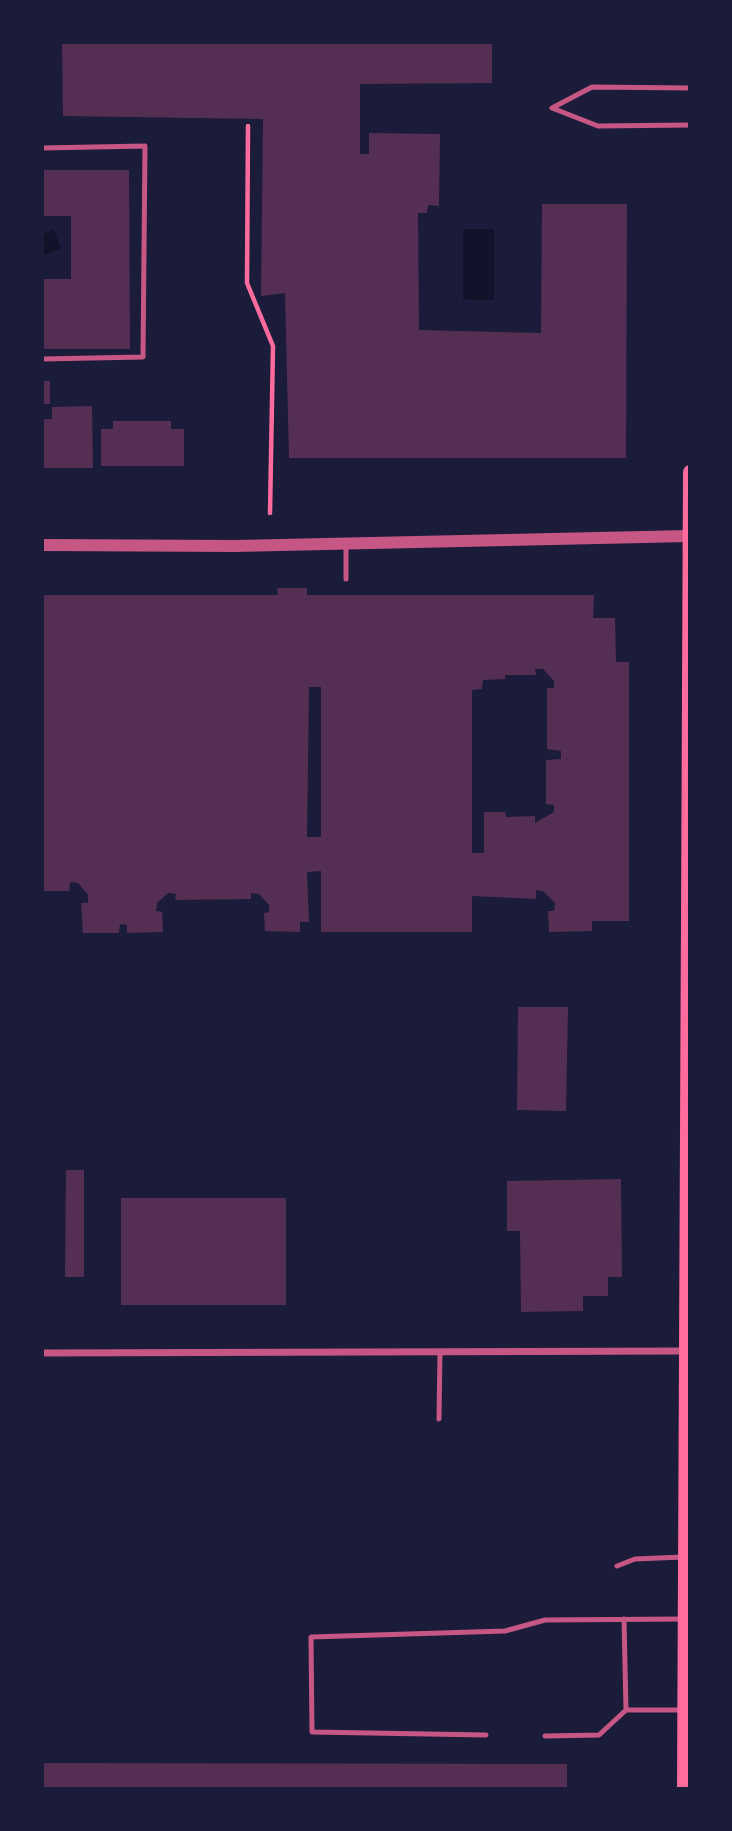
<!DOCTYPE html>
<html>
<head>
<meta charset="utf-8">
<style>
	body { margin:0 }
	#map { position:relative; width:732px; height:1831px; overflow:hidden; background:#1b1b3a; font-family:"Nunito Sans",sans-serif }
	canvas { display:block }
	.frame { position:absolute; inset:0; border:44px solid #1b1b3a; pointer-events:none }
</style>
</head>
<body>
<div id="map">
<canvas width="732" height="1831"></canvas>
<div class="frame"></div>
</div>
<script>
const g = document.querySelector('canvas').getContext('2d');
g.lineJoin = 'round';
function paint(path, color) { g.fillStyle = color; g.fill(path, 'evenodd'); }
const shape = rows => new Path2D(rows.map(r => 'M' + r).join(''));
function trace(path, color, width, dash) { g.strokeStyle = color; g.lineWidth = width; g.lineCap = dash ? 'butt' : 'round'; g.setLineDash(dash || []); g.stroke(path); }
const water = shape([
	[463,229,494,229,494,300,463,299],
	[54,230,61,249,42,256,42,235]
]);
const building = shape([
	[62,42,492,42,492,83,360,84,360,154,369,154,369,133,440,134,439,206,428,205,427,213,418,213,419,330,541,333,542,204,627,204,626,458,289,458,285,293,261,296,263,119,63,116],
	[42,170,129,170,130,349,42,349,42,279,71,279,71,216,42,216],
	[42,381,50,381,50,404,42,404],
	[92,406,93,468,42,468,42,419,52,419,52,407],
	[113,421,171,421,171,429,184,429,184,466,101,466,101,429,113,429],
	[277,588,307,588,307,595,594,595,593,618,615,618,616,662,629,662,629,921,592,921,592,931,549,932,548,911,554,911,555,903,543,891,536,890,536,899,472,896,472,932,321,932,321,871,307,872,309,922,300,922,300,932,265,931,264,913,269,912,269,905,259,894,251,893,251,899,175,900,176,894,168,893,157,903,156,911,162,912,163,932,127,933,127,925,120,924,119,933,83,933,81,903,88,903,88,895,78,883,70,882,69,891,42,891,42,595,278,595],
	[535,669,543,669,554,681,554,688,547,688,547,749,561,751,561,759,546,760,546,804,554,805,554,812,535,823,535,816,506,817,505,812,484,812,484,853,472,853,472,690,482,689,483,680,505,679,505,675,536,675],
	[309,687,321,687,321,837,307,837],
	[518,1007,568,1007,566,1111,517,1110],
	[66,1170,84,1170,84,1277,65,1277],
	[621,1179,622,1277,608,1277,608,1296,583,1296,583,1311,521,1312,520,1231,507,1231,507,1181],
	[121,1198,286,1198,286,1305,121,1305],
	[42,1763,567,1764,567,1789,42,1789]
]);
const path = shape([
	[248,126,247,283,273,346,270,513]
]);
const service = shape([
	[552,108,592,87,690,88],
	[552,108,598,126,690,125],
	[42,148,145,146,143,357,42,359],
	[346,545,346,579],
	[439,1419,440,1352],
	[617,1566,635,1559,683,1557],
	[624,1619,626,1710,682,1710],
	[486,1735,312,1732,311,1637,505,1631,545,1620,684,1619],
	[545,1736,599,1735,626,1710]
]);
const minor = shape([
	[42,1353,689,1351]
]);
const tertiary = shape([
	[42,545,235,546,689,536]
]);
const secondary = shape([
	[684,1789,690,472]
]);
paint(water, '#12122b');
paint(building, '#542f53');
trace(path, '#ff6b9d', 4.5);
trace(service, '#c65784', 5);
trace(minor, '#c65784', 7);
trace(tertiary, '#c65784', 12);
trace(secondary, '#ff6b9d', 14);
</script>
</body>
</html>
